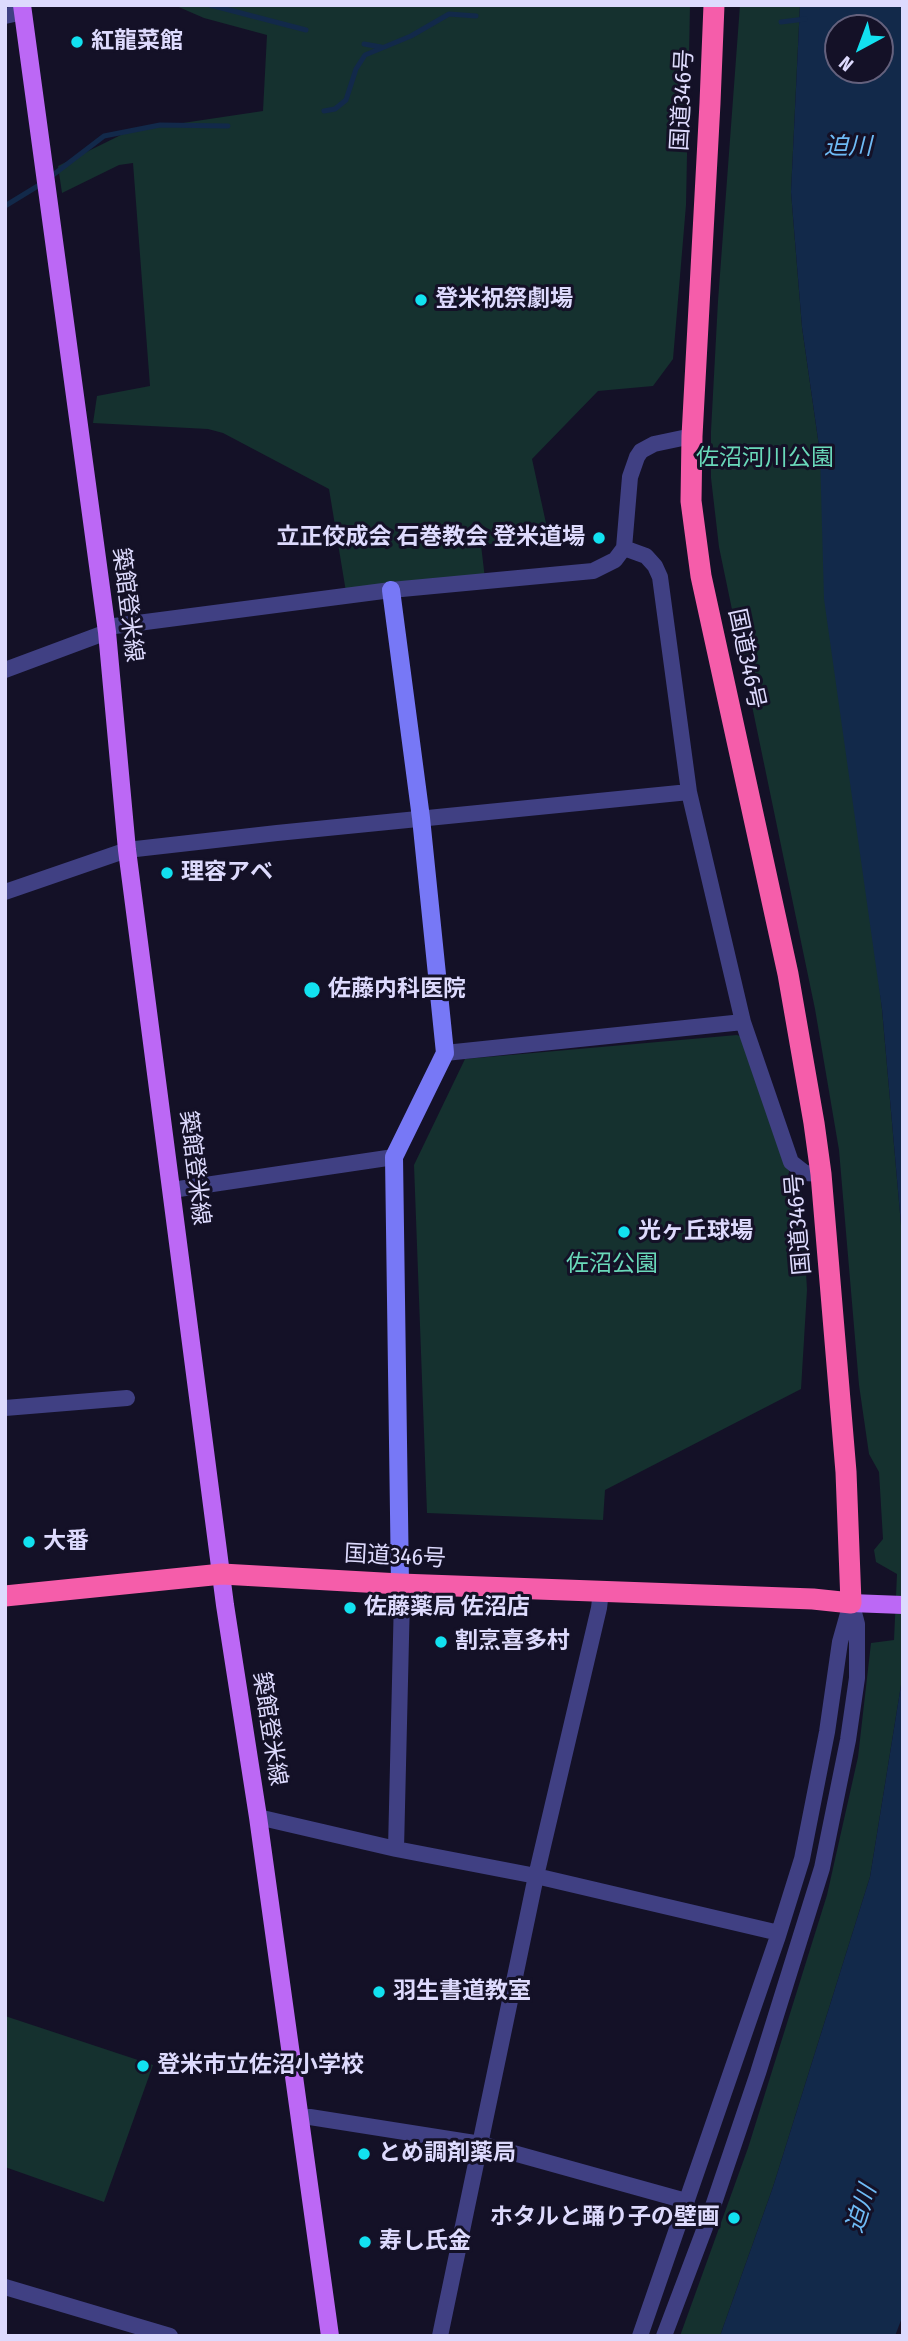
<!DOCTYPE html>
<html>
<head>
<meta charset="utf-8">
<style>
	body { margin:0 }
	#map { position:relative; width:908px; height:2341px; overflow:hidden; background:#141127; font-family:"Fira Sans Condensed",sans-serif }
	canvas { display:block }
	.frame { position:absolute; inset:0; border:7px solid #dddafd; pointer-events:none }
	.north { position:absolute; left:824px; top:14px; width:70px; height:70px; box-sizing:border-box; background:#141127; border:2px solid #64617d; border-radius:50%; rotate:221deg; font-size:19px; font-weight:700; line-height:28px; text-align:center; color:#dddafd }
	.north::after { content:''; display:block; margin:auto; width:24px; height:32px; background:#12e1f0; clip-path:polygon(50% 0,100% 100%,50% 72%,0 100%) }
</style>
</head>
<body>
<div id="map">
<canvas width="908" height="2341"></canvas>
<div class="frame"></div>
<div class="north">N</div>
</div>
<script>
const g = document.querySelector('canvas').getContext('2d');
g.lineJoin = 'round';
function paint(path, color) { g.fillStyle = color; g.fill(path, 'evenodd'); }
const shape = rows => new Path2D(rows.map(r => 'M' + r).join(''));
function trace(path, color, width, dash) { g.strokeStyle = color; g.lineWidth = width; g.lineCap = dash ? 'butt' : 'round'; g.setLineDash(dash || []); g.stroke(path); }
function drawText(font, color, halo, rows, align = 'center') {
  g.font = font + ' "Fira Sans Condensed","Noto Sans JP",sans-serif'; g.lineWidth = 6; g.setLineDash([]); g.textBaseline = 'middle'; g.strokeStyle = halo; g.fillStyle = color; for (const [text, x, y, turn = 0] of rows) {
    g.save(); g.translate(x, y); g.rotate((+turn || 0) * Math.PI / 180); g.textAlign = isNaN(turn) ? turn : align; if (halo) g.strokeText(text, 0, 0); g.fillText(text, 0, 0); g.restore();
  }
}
const green = shape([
	[174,5,690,5,686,205,673,359,653,386,598,391,532,459,549,537,481,545,485,579,347,598,329,489,223,433,208,429,93,423,97,396,150,386,133,163,119,165,62,193,58,166,129,131,263,111,267,35,204,18],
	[740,5,800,5,791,192,802,327,820,453,882,1009,903,1247,903,1673,870,1877,773,2187,720,2336,680,2336,748,2148,827,1895,858,1757,871,1643,894,1640,897,1574,876,1562,874,1550,883,1539,879,1472,869,1454,859,1385,839,1150,815,1009,719,547,711,478,711,431,718,301],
	[737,1035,758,1043,791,1179,801,1182,807,1290,801,1389,605,1490,603,1520,427,1513,414,1165,465,1059],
	[5,2016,153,2065,104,2202,5,2167]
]);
const water = shape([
	[800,5,903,5,903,1247,882,1009,824,599,820,453,802,327,791,192],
	[838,28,880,28,880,70,838,70],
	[903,1673,903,2315,895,2336,720,2336,773,2187,870,1877]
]);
const stream = shape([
	[210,5,306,30],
	[781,22,805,19],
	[364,44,381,47],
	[324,111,335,109,346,100,356,69,365,55,411,36,449,14,476,16],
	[49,178,104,136,160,125,228,126],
	[5,206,41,184]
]);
const street = shape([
	[5,16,23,12],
	[624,548,646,556,655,566,660,577,689,792,743,1022,791,1162,805,1173,821,1174],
	[107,627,391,590,593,571,615,560,624,548,630,477,637,457,641,451,654,444,692,436],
	[5,670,107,632],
	[5,892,127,850,277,833,689,792],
	[445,1053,743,1022],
	[172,1190,394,1157],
	[5,1408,127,1398],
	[258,1817,396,1849,536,1876,779,1933],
	[396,1849,402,1597,400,1584],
	[300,2118,310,2117,481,2144,686,2201],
	[5,2287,170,2336],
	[440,2336,536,1876,599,1608,601,1591],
	[640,2336,777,1939,802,1859,827,1732,840,1642,851,1603],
	[664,2336,712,2209,758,2073,822,1868,848,1740,857,1678,857,1624,852,1605]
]);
const secondary = shape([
	[391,590,421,818,445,1053,394,1157,400,1584]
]);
const primary = shape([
	[22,5,107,632,127,850,225,1605,258,1817,330,2336],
	[851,1603,903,1605]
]);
const highway = shape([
	[5,1596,222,1574,400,1584,813,1599,851,1603,846,1472,821,1174,814,1123,788,974,701,576,691,501,692,436,710,103,714,5]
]);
const markers = [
	[77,42,7,"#12e1f0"],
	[421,300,7,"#12e1f0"],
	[599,538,7,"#12e1f0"],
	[167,873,7,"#12e1f0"],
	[312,990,9,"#12e1f0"],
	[624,1232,7,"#12e1f0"],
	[29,1542,7,"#12e1f0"],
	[350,1608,7,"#12e1f0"],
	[441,1642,7,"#12e1f0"],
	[379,1992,7,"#12e1f0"],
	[143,2066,7,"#12e1f0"],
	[364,2154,7,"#12e1f0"],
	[734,2218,7,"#12e1f0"],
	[365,2242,7,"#12e1f0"]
];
const poiNames = [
	["紅龍菜館",91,42],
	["登米祝祭劇場",435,300],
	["立正佼成会 石巻教会 登米道場",585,538,"right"],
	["理容アベ",181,873],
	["佐藤内科医院",328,990],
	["光ヶ丘球場",638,1232],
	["大番",43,1542],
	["佐藤薬局 佐沼店",364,1608],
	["割烹喜多村",455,1642],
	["羽生書道教室",393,1992],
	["登米市立佐沼小学校",157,2066],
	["とめ調剤薬局",378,2154],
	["ホタルと踊り子の壁画",720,2218,"right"],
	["寿し氏金",379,2242]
];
const streetNames = [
	["国道346号",683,100,-87],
	["築館登米線",127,605,83],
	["国道346号",746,659,78],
	["築館登米線",194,1168,83],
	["国道346号",799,1224,-95],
	["国道346号",395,1557,3],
	["築館登米線",269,1729,81]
];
const parkNames = [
	["佐沼河川公園",765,459],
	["佐沼公園",612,1265]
];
const waterNames = [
	["迫川",848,147],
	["迫川",862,2209,-72]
];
paint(green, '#15312f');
paint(water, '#12294a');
trace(stream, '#12294a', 5);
trace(street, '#404083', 16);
trace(secondary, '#7778f6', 18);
trace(primary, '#bc68f5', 18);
trace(highway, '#f55daa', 21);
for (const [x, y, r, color] of markers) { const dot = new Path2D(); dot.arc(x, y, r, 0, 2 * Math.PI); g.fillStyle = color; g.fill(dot); trace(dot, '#141127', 2.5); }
drawText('bold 23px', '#dddafd', '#141127', poiNames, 'left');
drawText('23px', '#dddafd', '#141127', streetNames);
drawText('23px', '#69d9ba', '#141127', parkNames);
drawText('italic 24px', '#6fbbf6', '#141127', waterNames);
</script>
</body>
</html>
